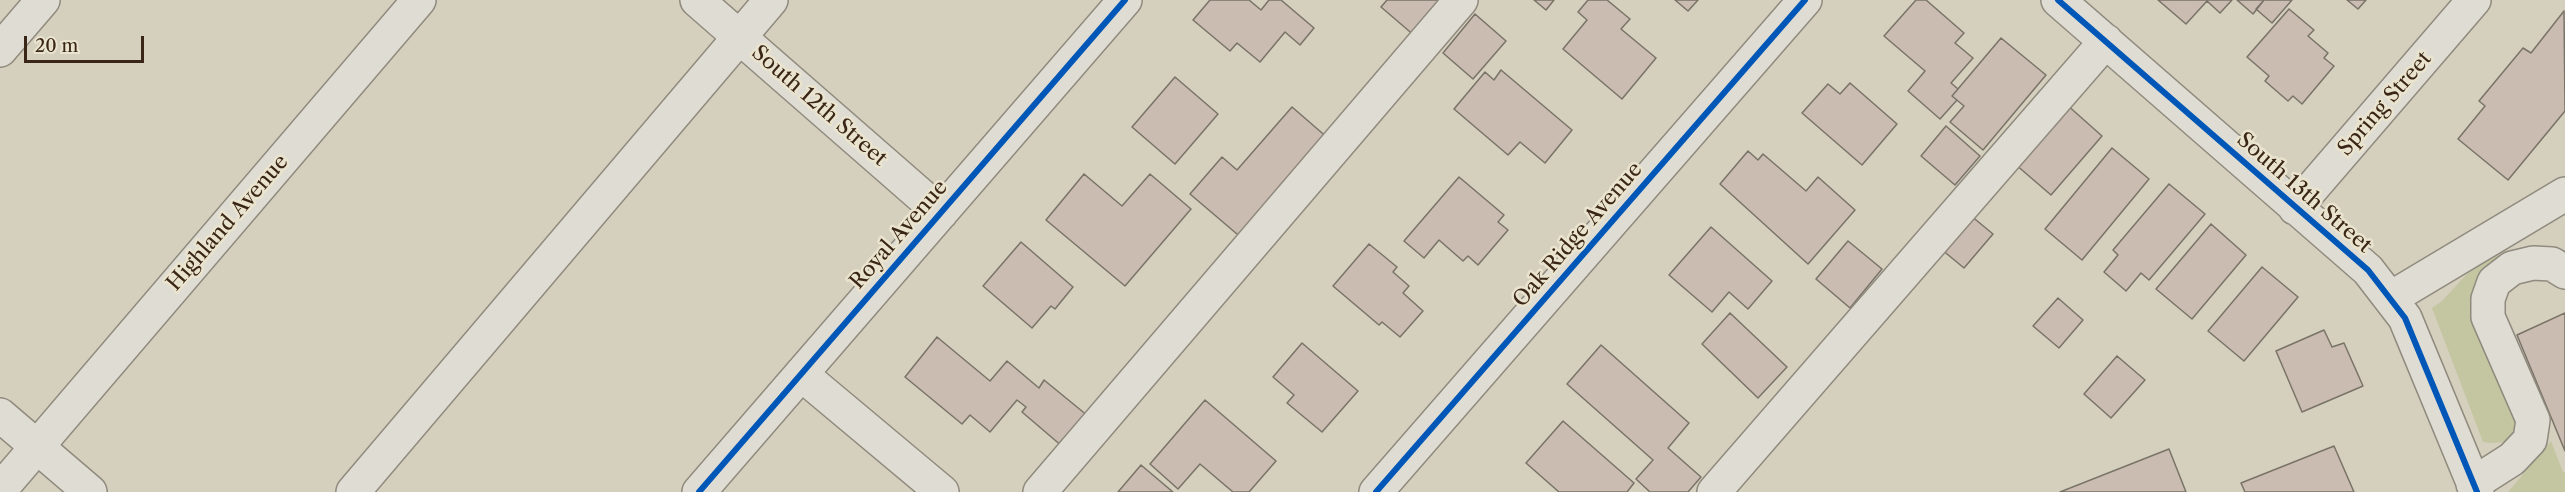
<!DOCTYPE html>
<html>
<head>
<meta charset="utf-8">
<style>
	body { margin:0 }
	#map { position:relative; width:2565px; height:492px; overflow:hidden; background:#d5d0be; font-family:"Libre Caslon Text",serif }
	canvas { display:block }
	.scale { position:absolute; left:24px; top:36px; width:120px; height:27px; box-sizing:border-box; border:3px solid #3a2616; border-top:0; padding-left:8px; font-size:18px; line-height:21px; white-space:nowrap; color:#3a2616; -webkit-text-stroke:4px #eae4ce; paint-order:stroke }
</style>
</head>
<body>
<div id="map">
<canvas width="2565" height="492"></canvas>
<div class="scale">20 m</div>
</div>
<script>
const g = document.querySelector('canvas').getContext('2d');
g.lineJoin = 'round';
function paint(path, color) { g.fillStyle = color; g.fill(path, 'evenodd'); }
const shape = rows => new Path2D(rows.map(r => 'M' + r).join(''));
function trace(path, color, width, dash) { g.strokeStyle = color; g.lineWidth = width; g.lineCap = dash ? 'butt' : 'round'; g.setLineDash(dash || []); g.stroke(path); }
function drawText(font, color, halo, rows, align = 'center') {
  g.font = font + ' "Libre Caslon Text",serif'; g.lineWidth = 5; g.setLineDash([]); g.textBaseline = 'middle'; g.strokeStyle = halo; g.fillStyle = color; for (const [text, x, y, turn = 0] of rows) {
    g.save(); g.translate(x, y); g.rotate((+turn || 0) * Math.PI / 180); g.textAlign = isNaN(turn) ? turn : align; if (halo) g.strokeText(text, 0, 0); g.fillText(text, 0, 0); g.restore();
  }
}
const green = shape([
	[2494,252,2503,258,2497,261,2517,427,2514,436,2505,442,2492,443,2483,442,2432,308,2442,301,2467,274],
	[2551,441,2563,472,2565,472,2565,492,2508,492]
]);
const building = shape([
	[1210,0,1249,0,1261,10,1269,0,1281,0,1314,28,1300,45,1285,32,1260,62,1237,43,1230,51,1193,20,1210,0],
	[1387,0,1447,0,1416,37,1381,7,1387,0],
	[1534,0,1554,0,1546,10,1534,0],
	[1588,0,1607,0,1630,19,1621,29,1656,58,1622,99,1563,49,1587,20,1578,12,1588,0],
	[1675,0,1698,0,1688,11,1675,0],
	[1916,0,1926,0,1964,33,1955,43,1973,58,1951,83,1958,89,1952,96,1957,100,1940,119,1908,91,1925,71,1884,36,1916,0],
	[2158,0,2232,0,2220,13,2207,1,2186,24,2158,0],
	[2237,0,2264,0,2253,14,2237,0],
	[2264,0,2292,0,2272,23,2256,9,2264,0],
	[2347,0,2366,0,2358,9,2347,0],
	[2289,9,2314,30,2308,36,2328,53,2324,58,2334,66,2302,104,2293,96,2288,101,2265,81,2269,76,2247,57,2289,9],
	[2564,11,2565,111,2508,180,2458,139,2485,106,2479,101,2523,48,2531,53,2564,11],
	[1475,14,1506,41,1473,79,1443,53,1475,14],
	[2001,38,2046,75,1983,150,1950,122,1964,106,1952,96,2001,38],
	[1501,70,1572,130,1545,163,1520,142,1508,155,1454,109,1485,72,1494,80,1501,70],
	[1175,77,1218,114,1175,164,1132,127,1175,77],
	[1850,83,1897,124,1862,165,1802,113,1828,84,1840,94,1850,83],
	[2066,104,2102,136,2051,195,2015,164,2066,104],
	[1292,107,1329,139,1244,240,1190,194,1222,157,1237,170,1292,107],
	[1946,126,1980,156,1955,185,1921,156,1946,126],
	[2112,148,2149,179,2082,260,2045,229,2112,148],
	[1748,151,1758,160,1763,154,1806,191,1818,177,1855,210,1808,264,1720,184,1748,151],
	[1084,174,1122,206,1150,174,1191,209,1125,286,1046,220,1084,174],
	[1459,177,1504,215,1498,222,1508,230,1478,265,1468,256,1463,261,1439,240,1424,258,1404,241,1459,177],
	[2169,184,2205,214,2149,280,2141,273,2126,291,2104,272,2118,255,2113,250,2169,184],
	[1970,215,1993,234,1964,268,1941,249,1970,215],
	[2211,224,2246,255,2192,319,2156,289,2211,224],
	[1711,227,1772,281,1748,309,1729,292,1712,312,1669,275,1711,227],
	[1848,241,1882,269,1850,308,1816,279,1848,241],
	[1021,242,1073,287,1055,309,1051,306,1032,328,983,286,1021,242],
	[1369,244,1397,267,1393,272,1409,286,1403,293,1423,311,1400,337,1382,322,1379,325,1333,286,1369,244],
	[2262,267,2298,297,2244,361,2208,331,2262,267],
	[2058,298,2083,320,2059,348,2033,326,2058,298],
	[1730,313,1787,367,1758,398,1702,344,1730,313],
	[2565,313,2565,451,2517,335,2565,313],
	[2324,330,2332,347,2344,343,2363,386,2302,412,2276,351,2324,330],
	[937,337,990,381,1007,361,1039,388,1044,380,1088,416,1063,447,1022,412,1026,407,1017,400,990,432,970,415,962,424,905,377,937,337],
	[1302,343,1358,391,1322,432,1287,403,1294,395,1273,377,1302,343],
	[1601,345,1689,423,1668,448,1701,477,1688,492,1650,492,1636,479,1653,460,1567,384,1601,345],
	[2117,356,2145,380,2111,418,2084,394,2117,356],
	[1205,400,1276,461,1249,492,1233,492,1200,464,1178,489,1150,464,1205,400],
	[1563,421,1634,483,1627,492,1559,492,1526,463,1563,421],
	[2334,446,2354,492,2245,492,2241,483,2334,446],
	[2169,449,2186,492,2060,492,2169,449],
	[1141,465,1173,492,1118,492,1141,465]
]);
const minor = shape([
	[697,0,941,213],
	[2058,0,2368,270,2405,318,2477,492],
	[0,50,43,0],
	[2295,208,2474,0],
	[2391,298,2565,194],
	[801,374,942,492],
	[0,415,90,492],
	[2473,484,2512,459,2530,440,2533,420,2488,317,2488,299,2494,282,2512,268,2533,263,2552,264,2565,272],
	[0,490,419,0],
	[353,492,771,0],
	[699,492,1125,0],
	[1040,492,1461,0],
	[1376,492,1805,0],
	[1714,492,2106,41]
]);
const cycleway = shape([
	[2058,0,2368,270,2405,318,2477,492],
	[699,492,1125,0],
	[1376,492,1805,0]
]);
const streetNames = [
	["Spring Street",2385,104,-49],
	["South 12th Street",819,106,41],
	["South 13th Street",2304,193,41],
	["Highland Avenue",228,223,-49],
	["Royal Avenue",899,235,-49],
	["Oak Ridge Avenue",1578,235,-49]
];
paint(green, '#c4c5a1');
paint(building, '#cbbcb1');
trace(building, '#797368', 1.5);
trace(minor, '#908a7e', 36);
trace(minor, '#dfddd3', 33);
trace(cycleway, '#0057b8', 6);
drawText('21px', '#3a2616', '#eae4ce', streetNames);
</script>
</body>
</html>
